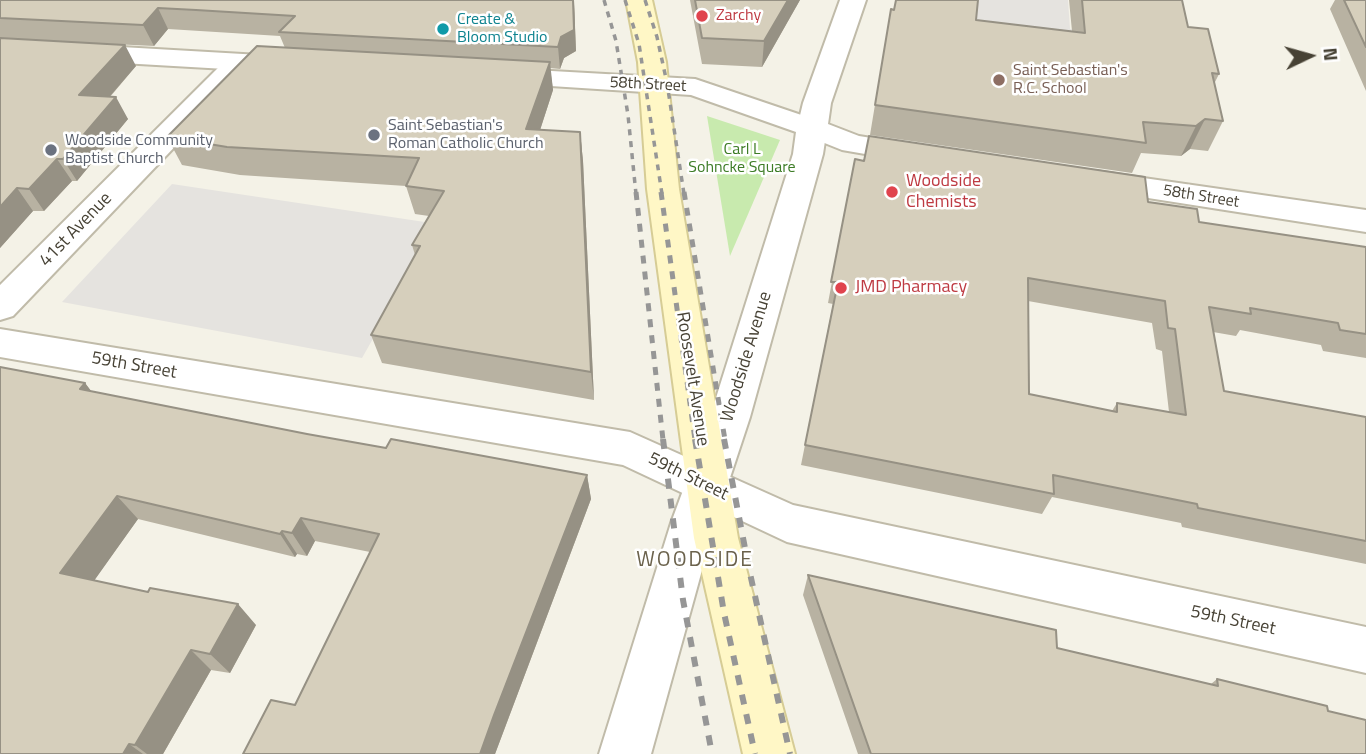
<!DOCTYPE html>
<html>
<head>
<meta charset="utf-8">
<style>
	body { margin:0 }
	#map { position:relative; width:1366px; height:754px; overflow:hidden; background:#f4f2e7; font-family:"Titillium Web",sans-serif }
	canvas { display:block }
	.north { position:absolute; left:1275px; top:21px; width:70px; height:70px; -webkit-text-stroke:5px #fff; paint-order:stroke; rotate:85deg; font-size:19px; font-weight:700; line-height:28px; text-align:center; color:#474235 }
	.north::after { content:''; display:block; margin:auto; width:24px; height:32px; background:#474235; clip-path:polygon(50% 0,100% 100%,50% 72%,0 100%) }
</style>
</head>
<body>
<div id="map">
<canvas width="1366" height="754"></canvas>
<div class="north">N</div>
</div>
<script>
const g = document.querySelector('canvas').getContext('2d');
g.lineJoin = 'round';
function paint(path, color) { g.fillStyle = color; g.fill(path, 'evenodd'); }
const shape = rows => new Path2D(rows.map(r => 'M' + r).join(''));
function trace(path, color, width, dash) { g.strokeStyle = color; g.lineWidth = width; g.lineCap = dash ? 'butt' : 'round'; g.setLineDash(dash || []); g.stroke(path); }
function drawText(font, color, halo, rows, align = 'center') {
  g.font = font + ' "Titillium Web",sans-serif'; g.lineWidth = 5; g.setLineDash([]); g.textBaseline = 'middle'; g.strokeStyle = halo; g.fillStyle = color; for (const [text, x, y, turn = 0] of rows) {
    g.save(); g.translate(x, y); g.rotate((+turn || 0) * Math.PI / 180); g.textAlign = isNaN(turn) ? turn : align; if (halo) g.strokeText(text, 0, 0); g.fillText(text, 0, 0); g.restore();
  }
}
const green = shape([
	[707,116,780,140,730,256]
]);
const parking = shape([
	[902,0,1068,0,1070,29,1108,34,975,46,977,12,901,3],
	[172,184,438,224,362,358,62,302]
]);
const minor = shape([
	[840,0,866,0,831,103,828,124,859,136,928,147,932,154,928,161,917,163,842,150,802,134,797,128,803,103,840,0],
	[240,54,250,56,254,62,250,68,13,316,0,320,0,285,230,56,240,54],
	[1095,171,1366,210,1366,232,1084,188,1079,181,1084,174,1095,171],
	[0,329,630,432,793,505,1366,627,1366,673,787,542,623,465,0,357,0,329]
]);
const tertiary = shape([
	[0,40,295,57,305,59,309,65,305,71,295,73,0,56,0,40],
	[498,68,695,79,822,122,827,128,823,154,750,417,715,523,651,754,599,754,671,523,710,417,793,154,796,132,691,95,488,82,484,76,488,70,498,68]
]);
const secondary = shape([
	[626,0,652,0,666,62,679,189,738,538,795,754,743,754,694,538,647,189,638,62,626,0]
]);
const railFar2 = shape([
	[604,0,616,41,628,115,636,194],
	[625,0,639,44,662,194],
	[645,0,657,37,667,83,684,194]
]);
const railFar1 = shape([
	[636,192,663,440],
	[661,192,695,440],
	[684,192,725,440]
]);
const rail = shape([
	[663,439,683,600,712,754],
	[695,439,724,613,755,754],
	[724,439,749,569,790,754]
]);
const wall = shape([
	[0,0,574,0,576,51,564,58,560,69,550,68,553,90,540,130,580,132,583,161,594,400,382,363,371,335,415,255,412,245,429,216,415,214,406,186,240,175,182,165,167,137,285,48,280,36,168,29,154,46,31,40,136,66,110,97,128,119,77,181,72,181,44,211,33,211,0,248],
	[690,0,800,0,762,67,702,64],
	[1069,0,1182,0,1188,27,1219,74,1214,84,1223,121,1208,151,1190,149,1181,156,1141,153,1132,173,870,135,886,38,976,20,1072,31],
	[1335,0,1366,0,1366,91,1330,9],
	[855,159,1148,202,1199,222,1366,247,1366,358,1323,351,1321,345,1240,330,1236,336,1213,332,1224,391,1366,417,1366,564,1182,527,1181,523,1052,497,1042,514,801,465,833,304,828,303],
	[1028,301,1152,323,1156,349,1162,351,1169,412,1117,403,1112,411,1029,394],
	[85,383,91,391,307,434,386,448,587,475,591,499,495,754,243,754,295,705,370,552,315,541,307,556,297,554,295,557,138,519,94,580,256,625,230,673,211,670,163,754,0,754],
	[808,575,1057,648,1211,684,1217,679,1328,711,1366,754,858,754,803,595]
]);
const shadedWall = shape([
	[573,0,574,0,574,4,576,51,564,58,560,69,558,47],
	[788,0,800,0,762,67,764,41],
	[158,8,168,29,154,46,143,25],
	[125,45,136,66,92,117,79,95],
	[550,62,553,90,531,158,526,129],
	[116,97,128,119,77,181,63,159],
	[1205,119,1190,149,1181,156,1196,126],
	[580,132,583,161,594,400,591,372],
	[57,159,72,181,44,211,29,189],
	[17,188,33,211,0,248,0,207],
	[85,383,104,408,80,389],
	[587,475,591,499,495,754,480,754,494,715],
	[117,496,138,519,84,595,60,573],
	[301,518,315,541,307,556,292,533],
	[282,531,297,554,295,557,280,534],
	[238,604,256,625,230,673,210,654],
	[191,650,211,670,163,754,147,754,135,745],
	[129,744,143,754,123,754]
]);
const building = shape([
	[0,0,573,0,574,30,561,37,558,47,279,32,295,16,196,10,158,8,143,25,0,18,0,0],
	[695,0,788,0,764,41,702,38,695,0],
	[896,0,978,0,976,20,1085,33,1082,0,1182,0,1188,27,1208,29,1219,74,1212,73,1223,121,1205,119,1196,126,1143,122,1146,143,875,105,891,9,894,10,896,0],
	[1344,0,1366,0,1366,47,1344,0],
	[0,38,125,45,79,95,116,97,63,159,57,159,29,189,17,188,0,207,0,38],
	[257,46,550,62,526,129,580,132,591,372,371,335,420,246,412,245,444,191,406,186,419,158,227,147,167,137,257,46],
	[869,136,1145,177,1148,202,1197,209,1199,222,1366,247,1366,334,1340,330,1338,323,1250,308,1251,314,1209,307,1224,391,1366,417,1366,541,1198,508,1197,504,1053,475,1054,494,805,445,838,282,831,282,855,159,864,161,869,136],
	[1028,278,1165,301,1168,328,1175,329,1186,415,1117,403,1117,412,1029,394,1028,278],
	[0,367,85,383,80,389,307,434,386,448,391,439,587,475,494,715,480,754,243,754,271,700,295,705,379,534,301,518,292,533,282,531,280,534,117,496,60,573,148,592,150,588,238,604,210,654,191,650,135,745,129,744,123,754,0,754,0,367],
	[808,575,1056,630,1057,648,1218,686,1217,679,1327,706,1328,711,1366,720,1366,754,871,754,808,575]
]);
const markers = [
	[702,16,7,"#e0444e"],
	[443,29,7,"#0f9aa8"],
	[999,80,7,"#8d6e63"],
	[374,135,7,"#6b7280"],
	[51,150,7,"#6b7280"],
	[892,192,7,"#e0444e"],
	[841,288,7,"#e0444e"]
];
const farHealthnames = [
	["Zarchy",716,16]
];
const farCulturenames = [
	["Create &",457,20],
	["Bloom Studio",457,38]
];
const farEducationnames = [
	["Saint Sebastian's",1013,71],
	["R.C. School",1013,89]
];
const farStreetnames = [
	["58th Street",648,85,3],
	["58th Street",1201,197,9]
];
const farWorshipnames = [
	["Saint Sebastian's",388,126],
	["Roman Catholic Church",388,144],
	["Woodside Community",65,141],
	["Baptist Church",65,159]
];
const farParknames = [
	["Carl L",742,150],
	["Sohncke Square",742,168]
];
const healthNames = [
	["Woodside",906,182],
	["Chemists",906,203],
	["JMD Pharmacy",855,288]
];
const streetNames = [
	["41st Avenue",76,230,-46],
	["Woodside Avenue",747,357,-73],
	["59th Street",134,366,10],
	["Roosevelt Avenue",692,379,81],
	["59th Street",688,477,26],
	["59th Street",1233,621,12]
];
const quarterNames = [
	["WOODSIDE",695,561]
];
paint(green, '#c8eaae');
paint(parking, '#e5e3df');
trace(minor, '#c0bba9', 4);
trace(tertiary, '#c0bba9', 4);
trace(secondary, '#d6cc95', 4);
paint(minor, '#fff');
paint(tertiary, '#fff');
paint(secondary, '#fff7c6');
trace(railFar2, '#969696', 3.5, [6, 6]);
trace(railFar1, '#969696', 5, [8, 8]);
trace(rail, '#969696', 6, [10, 10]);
paint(wall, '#b8b2a2');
paint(shadedWall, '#969184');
paint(building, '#d6cfbc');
trace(building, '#969184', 2);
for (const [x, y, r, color] of markers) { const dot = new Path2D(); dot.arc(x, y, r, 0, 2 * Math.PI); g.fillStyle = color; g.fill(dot); trace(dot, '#fff', 2.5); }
drawText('16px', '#be3a42', '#fff', farHealthnames, 'left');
drawText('16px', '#0d838f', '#fff', farCulturenames, 'left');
drawText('16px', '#785e54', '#fff', farEducationnames, 'left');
drawText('16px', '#474235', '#fff', farStreetnames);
drawText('16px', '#5b616d', '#fff', farWorshipnames, 'left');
drawText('16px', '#3d7c26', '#fff', farParknames);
drawText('18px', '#be3a42', '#fff', healthNames, 'left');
drawText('18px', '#474235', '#fff', streetNames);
g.letterSpacing = '2px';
drawText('21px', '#6b624c', '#fff', quarterNames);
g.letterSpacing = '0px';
</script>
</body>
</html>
